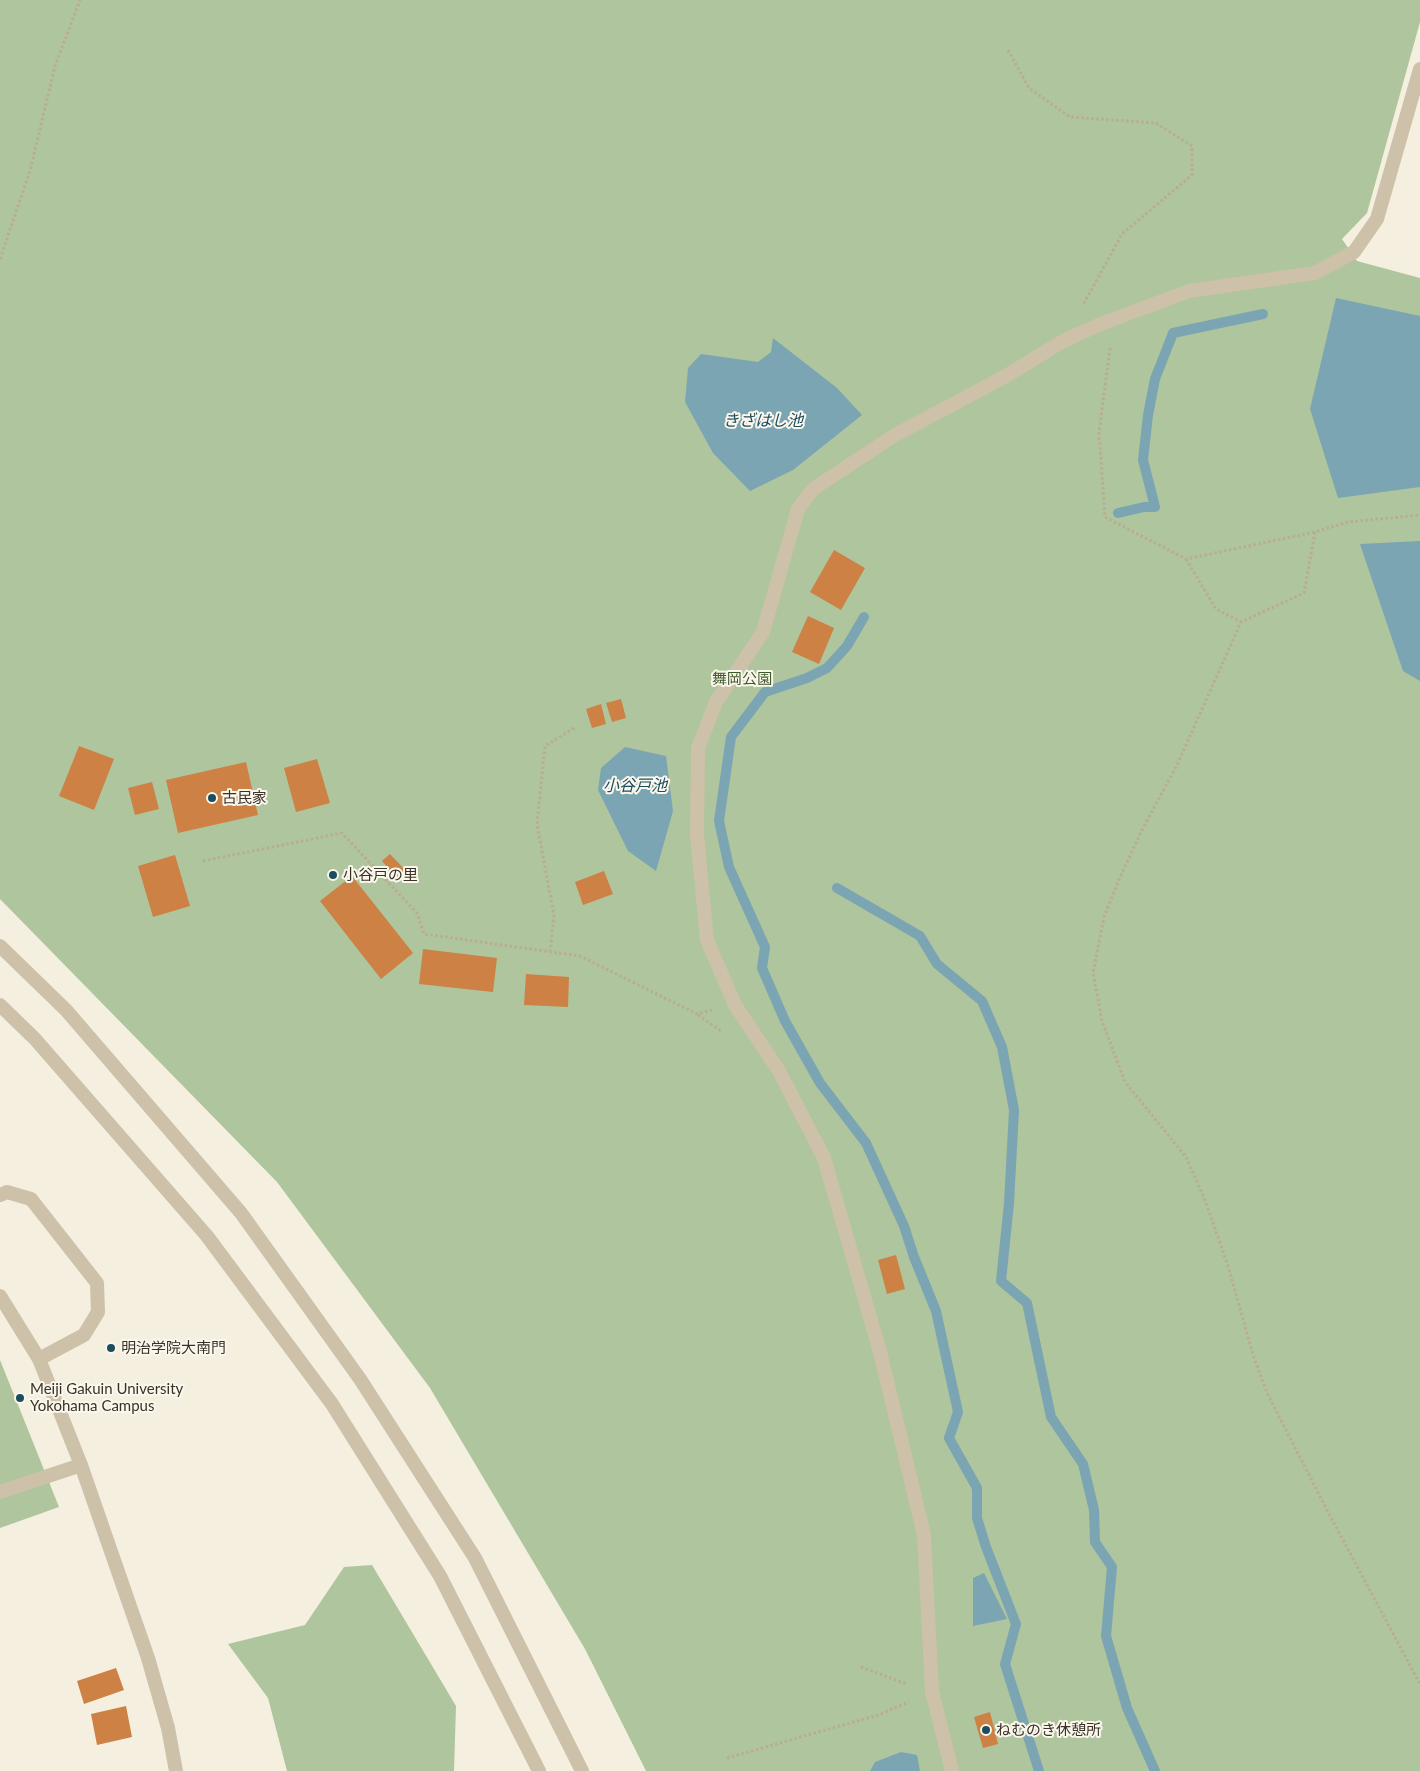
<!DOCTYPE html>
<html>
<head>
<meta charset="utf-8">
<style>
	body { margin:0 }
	canvas { display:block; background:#f4efdf }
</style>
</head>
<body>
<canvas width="1420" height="1771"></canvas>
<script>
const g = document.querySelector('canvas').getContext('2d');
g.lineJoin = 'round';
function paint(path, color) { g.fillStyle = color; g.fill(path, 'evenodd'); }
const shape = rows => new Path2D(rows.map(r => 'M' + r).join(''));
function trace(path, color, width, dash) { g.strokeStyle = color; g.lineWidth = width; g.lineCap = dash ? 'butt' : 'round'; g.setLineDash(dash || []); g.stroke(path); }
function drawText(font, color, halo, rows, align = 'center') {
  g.font = font + ' Lato,"Noto Sans JP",sans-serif'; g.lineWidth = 4; g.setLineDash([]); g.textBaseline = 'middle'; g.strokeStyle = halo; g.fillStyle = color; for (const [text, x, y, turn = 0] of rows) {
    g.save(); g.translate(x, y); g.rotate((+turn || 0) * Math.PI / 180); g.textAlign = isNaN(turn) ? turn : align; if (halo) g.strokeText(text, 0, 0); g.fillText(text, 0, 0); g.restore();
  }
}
const green = shape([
	[0,0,1420,0,1420,22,1367,213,1342,239,1357,261,1420,278,1420,1771,646,1771,585,1649,430,1388,277,1182,0,899],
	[0,1360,59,1507,0,1528],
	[372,1565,456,1706,454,1771,287,1771,268,1698,228,1644,305,1625,344,1567]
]);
const water = shape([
	[1336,298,1420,316,1420,487,1338,498,1310,409],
	[773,338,837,388,862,415,793,470,750,491,713,453,685,402,688,368,701,354,758,362,771,352],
	[1420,541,1420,681,1403,671,1360,544],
	[625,747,666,756,673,811,656,871,628,851,598,790,601,768],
	[984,1573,1007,1619,973,1626,973,1578],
	[901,1752,917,1755,920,1771,870,1771,875,1762]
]);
const stream = shape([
	[1118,513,1144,507,1155,507,1143,460,1148,415,1155,379,1173,333,1263,314],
	[864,617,847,646,827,668,807,678,765,692,731,737,719,821,729,867,765,947,762,968,785,1021,820,1083,866,1143,904,1226,914,1257,936,1311,958,1412,949,1438,977,1488,977,1518,986,1547,1016,1624,1005,1664,1039,1771],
	[837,888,920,936,937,964,982,1001,1002,1047,1014,1110,1009,1203,1001,1281,1027,1303,1051,1417,1083,1464,1094,1510,1095,1542,1112,1567,1106,1636,1127,1708,1155,1771]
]);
const building = shape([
	[834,550,865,568,841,610,810,592],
	[808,616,834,628,819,664,792,652],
	[621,699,626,718,612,722,606,703],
	[601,704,606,724,592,728,586,709],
	[79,746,114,759,94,810,59,796],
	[317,759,330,803,296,812,284,768],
	[246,762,258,815,178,833,166,780],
	[152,782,159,809,135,815,128,788],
	[390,854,406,871,398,879,382,861],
	[175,855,190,906,153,917,138,866],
	[604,871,613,894,583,905,575,882],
	[352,876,413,953,381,979,320,901],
	[423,949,497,958,493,992,419,984],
	[526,974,569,977,568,1007,524,1005],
	[896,1255,905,1289,887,1294,878,1260],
	[116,1668,124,1690,84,1704,77,1681],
	[126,1706,132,1737,97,1745,91,1714],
	[990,1712,998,1744,983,1748,974,1717]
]);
const path = shape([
	[1008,50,1029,88,1070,117,1156,123,1192,146,1192,175,1122,234,1083,305],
	[0,259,30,171,55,66,80,0],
	[1110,348,1099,433,1105,517,1186,559,1315,532,1348,522,1420,515],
	[1315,532,1304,593,1241,622,1177,765,1143,828,1120,877,1104,917,1093,973,1102,1021,1125,1082,1186,1157,1205,1200,1228,1266,1253,1355,1268,1395,1327,1510,1420,1684],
	[1186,559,1216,609,1241,622],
	[203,861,342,833,417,913,424,934,580,956,697,1014,712,1010],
	[550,952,554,915,537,824,545,746,576,727],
	[698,1015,721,1031],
	[861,1667,907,1684],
	[727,1758,878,1715,909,1702]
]);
const service = shape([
	[0,1195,7,1192,31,1199,97,1283,98,1312,84,1335,39,1359],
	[952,1771,932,1692,924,1535,880,1352,824,1158,779,1071,735,1005,707,940,697,835,698,748,716,702,763,632,798,509,813,489,895,435,1006,376,1063,341,1103,323,1189,291,1315,273,1354,252,1377,219,1420,69]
]);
const minor = shape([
	[0,1296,39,1359,81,1465,148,1658,168,1728,176,1771],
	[0,1492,81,1465]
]);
const tertiary = shape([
	[0,946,66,1010,241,1213,360,1379,475,1558,582,1771],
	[0,1005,35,1039,207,1236,332,1404,440,1576,539,1771]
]);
const markers = [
	[212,798,5,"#1c4d5f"],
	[333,875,5,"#1c4d5f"],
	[111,1348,5,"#1c4d5f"],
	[20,1398,5,"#1c4d5f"],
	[986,1730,5,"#1c4d5f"]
];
const parkNames = [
	["舞岡公園",742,679]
];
const poiNames = [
	["古民家",222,798],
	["小谷戸の里",343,875],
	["明治学院大南門",121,1348],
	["Meiji Gakuin University",30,1389],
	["Yokohama Campus",30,1406],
	["ねむのき休憩所",996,1730]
];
const waterNames = [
	["きざはし池",763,421],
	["小谷戸池",635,786]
];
paint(green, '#afc59d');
paint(water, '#7ba5b3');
trace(stream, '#7ba5b3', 10);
paint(building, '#cd8144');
trace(path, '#baac93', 3, [2.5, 2.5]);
trace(service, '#cec1a9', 14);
trace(minor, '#cec1a9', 14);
trace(tertiary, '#cec1a9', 14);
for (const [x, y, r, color] of markers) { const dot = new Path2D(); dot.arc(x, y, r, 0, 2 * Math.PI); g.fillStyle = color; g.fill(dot); trace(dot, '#fbf7ec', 2); }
drawText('15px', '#3f5a2b', '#fbf7ec', parkNames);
drawText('15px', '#3a3229', '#fbf7ec', poiNames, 'left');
drawText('italic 16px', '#1c4d5f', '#fbf7ec', waterNames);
</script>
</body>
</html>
